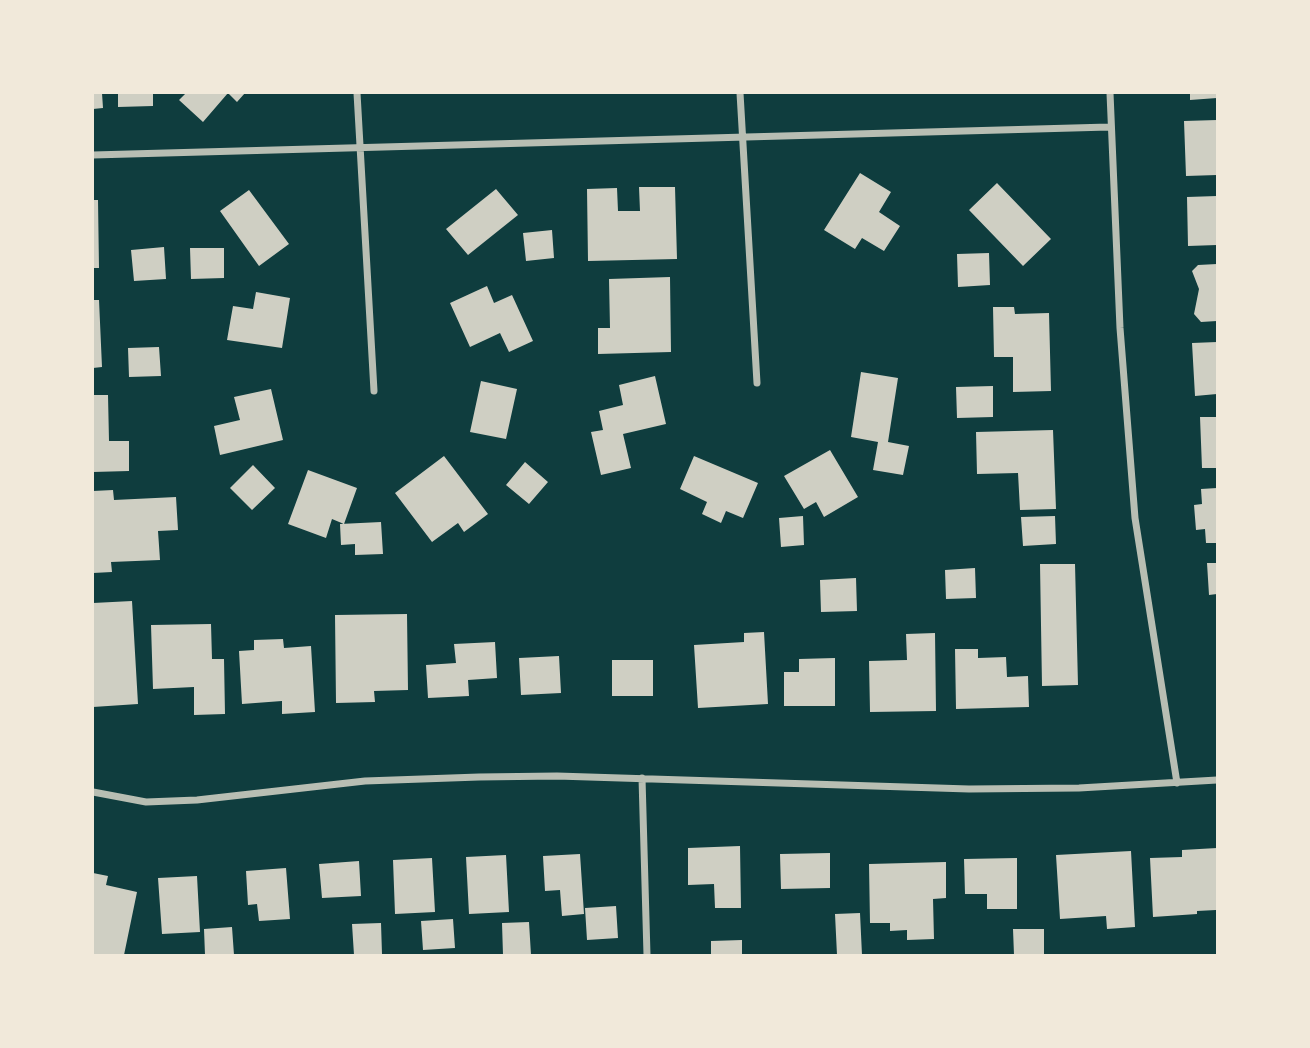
<!DOCTYPE html>
<html>
<head>
<meta charset="utf-8">
<style>
	body { margin:0 }
	#map { position:relative; width:1310px; height:1048px; overflow:hidden; background:#0f3d3e; font-family:Spectral,serif }
	canvas { display:block }
	.frame { position:absolute; inset:0; border:94px solid #f1e9da; pointer-events:none }
</style>
</head>
<body>
<div id="map">
<canvas width="1310" height="1048"></canvas>
<div class="frame"></div>
</div>
<script>
const g = document.querySelector('canvas').getContext('2d');
g.lineJoin = 'round';
function paint(path, color) { g.fillStyle = color; g.fill(path, 'evenodd'); }
const shape = rows => new Path2D(rows.map(r => 'M' + r).join(''));
function trace(path, color, width, dash) { g.strokeStyle = color; g.lineWidth = width; g.lineCap = dash ? 'butt' : 'round'; g.setLineDash(dash || []); g.stroke(path); }
const building = shape([
	[93,93,102,93,103,108,93,109],
	[118,93,153,93,153,106,118,107],
	[186,93,245,93,237,102,228,93,203,122,179,100],
	[1190,93,1217,93,1217,98,1190,100],
	[1217,120,1217,175,1186,176,1184,121],
	[860,173,891,192,879,212,900,226,884,251,862,238,855,249,824,230],
	[997,183,1051,239,1023,266,969,210],
	[639,187,675,187,677,259,588,261,587,189,617,188,618,211,640,211],
	[496,189,518,215,468,255,446,229],
	[249,190,289,244,259,266,220,211],
	[1217,196,1217,245,1188,246,1187,197],
	[93,200,98,200,99,268,93,268],
	[552,230,554,258,526,261,523,233],
	[164,247,166,279,134,281,131,250],
	[190,248,224,248,224,278,191,279],
	[989,253,990,285,958,287,957,254],
	[1217,264,1217,321,1201,322,1194,314,1199,289,1192,271,1198,265],
	[670,277,671,352,598,354,598,328,610,328,609,279],
	[487,286,494,303,512,295,533,341,509,352,500,333,470,347,450,303],
	[256,292,290,298,282,348,227,340,233,306,253,309],
	[93,300,99,300,102,367,93,368],
	[993,307,1014,307,1015,314,1049,313,1051,391,1013,392,1013,357,994,357],
	[1217,342,1217,394,1195,396,1192,343],
	[159,347,161,376,129,377,128,348],
	[861,372,898,378,888,442,909,446,903,475,873,470,878,442,851,437],
	[655,376,666,424,623,434,631,468,601,475,591,432,603,430,599,411,623,405,619,385],
	[481,381,517,389,506,439,470,432],
	[993,386,993,417,957,418,956,387],
	[271,389,283,440,220,455,214,426,240,420,234,397],
	[93,395,108,395,109,441,129,441,129,471,93,472],
	[1200,417,1217,417,1217,468,1202,468],
	[1053,430,1056,509,1020,510,1018,473,977,474,976,432],
	[830,450,858,497,824,517,816,502,804,509,784,476],
	[444,456,488,514,464,532,458,523,432,542,395,493],
	[694,456,758,483,743,518,726,511,721,523,702,514,707,502,680,489],
	[525,462,548,482,529,504,506,485],
	[253,465,275,488,252,510,230,488],
	[308,470,357,488,344,524,332,519,326,538,288,524],
	[1217,488,1217,543,1206,543,1205,529,1196,530,1194,505,1202,504,1201,489],
	[113,490,114,500,176,497,178,530,158,531,160,560,111,562,112,572,93,573,93,491],
	[803,516,804,545,781,547,779,518],
	[1055,516,1056,544,1023,546,1021,517],
	[381,522,383,554,355,555,355,544,341,545,340,524],
	[1207,563,1217,563,1217,594,1209,595],
	[1040,564,1075,564,1078,685,1042,686],
	[975,568,976,598,946,599,945,570],
	[856,578,857,611,821,612,820,580],
	[132,601,138,704,93,707,93,603],
	[407,614,408,690,374,691,375,702,336,703,335,615],
	[211,624,212,659,224,659,225,714,194,715,194,687,153,689,151,625],
	[764,632,768,704,698,708,694,645,744,642,744,633],
	[935,633,936,711,870,712,869,661,907,660,906,634],
	[283,639,284,648,311,646,315,712,282,714,282,701,242,704,239,651,254,650,254,640],
	[495,642,497,678,468,680,469,696,428,698,426,665,456,663,454,644],
	[955,649,978,649,978,658,1006,657,1007,677,1028,676,1029,707,956,709],
	[559,656,561,693,521,695,519,658],
	[835,658,835,706,784,706,784,672,799,672,799,659],
	[612,660,653,660,653,696,612,696],
	[740,846,741,908,715,908,714,884,688,885,688,848],
	[1217,848,1216,910,1197,911,1197,914,1153,917,1150,858,1182,857,1182,850],
	[1131,851,1135,927,1107,929,1106,916,1060,919,1056,855],
	[830,853,830,888,781,889,780,854],
	[580,854,584,914,562,916,560,890,545,891,543,856],
	[506,855,509,912,469,914,466,857],
	[432,858,435,912,395,914,393,860],
	[1017,858,1017,909,987,909,987,894,965,894,964,859],
	[359,861,361,896,322,898,319,864],
	[946,862,946,898,933,899,934,939,907,940,907,930,890,931,890,923,870,923,869,864],
	[286,868,290,919,259,921,257,904,248,905,246,871],
	[93,873,108,876,106,885,137,892,124,955,93,955],
	[197,876,200,932,162,934,158,878],
	[616,906,618,938,587,940,585,908],
	[860,913,862,955,837,955,835,914],
	[453,919,455,948,423,950,421,921],
	[529,922,531,955,503,955,502,923],
	[381,923,382,954,354,955,352,924],
	[232,927,234,955,205,955,204,929],
	[1013,929,1044,929,1044,955,1014,955],
	[742,940,742,955,711,955,711,941]
]);
const minor = shape([
	[357,93,374,391],
	[740,93,757,383],
	[1110,93,1120,328,1135,518,1177,783],
	[93,155,1109,127],
	[642,778,647,955],
	[93,792,146,802,197,800,365,781,479,777,557,776,969,789,1079,788,1217,780]
]);
paint(building, '#cfcfc3');
trace(minor, '#b8beb3', 7);
</script>
</body>
</html>
